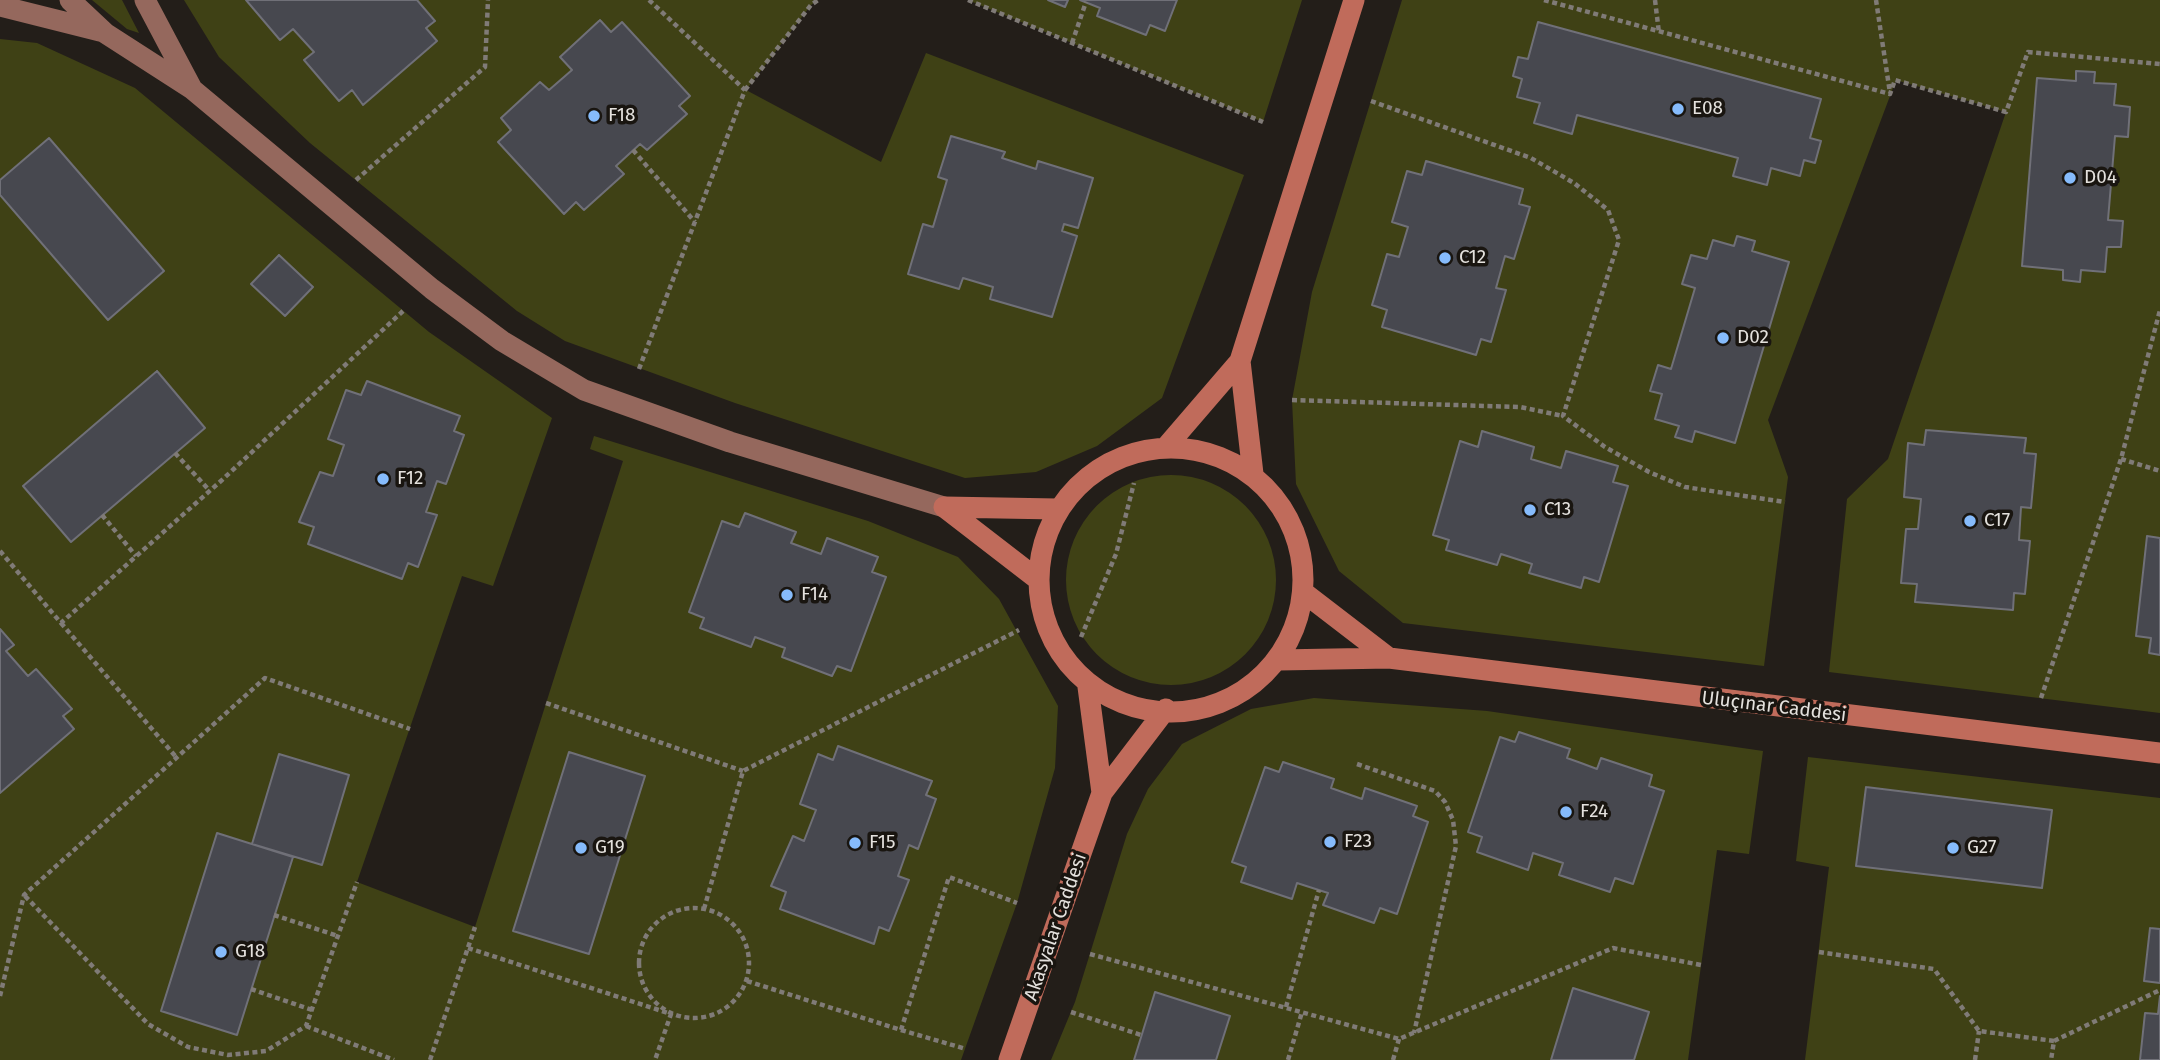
<!DOCTYPE html>
<html>
<head>
<meta charset="utf-8">
<style>
	body { margin:0 }
	canvas { display:block; background:#231e19 }
</style>
</head>
<body>
<canvas width="2160" height="1060"></canvas>
<script>
const g = document.querySelector('canvas').getContext('2d');
g.lineJoin = 'round';
function paint(path, color) { g.fillStyle = color; g.fill(path, 'evenodd'); }
const shape = rows => new Path2D(rows.map(r => 'M' + r).join(''));
function trace(path, color, width, dash) { g.strokeStyle = color; g.lineWidth = width; g.lineCap = dash ? 'butt' : 'round'; g.setLineDash(dash || []); g.stroke(path); }
function drawText(font, color, halo, rows, align = 'center') {
  g.font = font + ' "Fira Sans",sans-serif'; g.lineWidth = 7; g.setLineDash([]); g.textBaseline = 'middle'; g.strokeStyle = halo; g.fillStyle = color; for (const [text, x, y, turn = 0] of rows) {
    g.save(); g.translate(x, y); g.rotate((+turn || 0) * Math.PI / 180); g.textAlign = isNaN(turn) ? turn : align; if (halo) g.strokeText(text, 0, 0); g.fillText(text, 0, 0); g.restore();
  }
}
const green = shape([
	[92,0,122,0,139,33,127,29],
	[184,0,818,0,811,5,746,90,881,162,926,53,1244,175,1162,398,1097,446,1036,472,965,478,735,403,565,341,517,311,310,143,219,57],
	[968,0,1302,0,1263,122],
	[1402,0,2160,0,2160,713,1829,672,1847,499,1888,459,2006,112,1896,80,1768,420,1788,477,1764,666,1403,623,1339,571,1296,484,1292,400,1312,292],
	[0,39,37,43,135,88,429,332,552,418,493,586,462,576,357,882,475,927,623,461,590,449,594,436,868,521,958,557,999,599,1058,706,1055,768,1017,903,961,1060,0,1060],
	'1066 580a105 105 0 1 1 210 0a105 105 0 1 1-210 0Z',
	[1314,698,1487,711,1763,751,1749,854,1717,850,1688,1060,1051,1060,1075,1002,1127,834,1148,789,1182,744,1251,709],
	[1808,757,2160,798,2160,1060,1805,1060,1829,867,1796,861]
]);
const building = shape([
	[246,0,417,0,435,21,426,28,437,41,363,105,352,90,339,101,304,60,314,52,293,29,280,40,246,0],
	[1048,0,1068,0,1065,7,1048,0],
	[1080,0,1177,0,1165,31,1150,25,1146,35,1097,16,1100,8,1080,0],
	[600,20,611,32,622,22,690,96,679,106,687,114,647,150,640,144,616,166,624,174,584,210,576,202,564,214,498,142,511,130,501,118,540,82,549,90,572,70,560,57,600,20],
	[1538,22,1821,99,1810,138,1821,141,1815,163,1804,160,1800,176,1771,168,1767,185,1733,176,1738,158,1577,115,1572,134,1534,123,1540,103,1517,97,1522,79,1513,76,1518,57,1528,59,1538,22],
	[2076,71,2095,72,2094,83,2116,84,2114,105,2130,107,2128,137,2115,136,2108,220,2123,221,2121,247,2107,247,2105,272,2081,270,2080,282,2063,280,2063,270,2022,266,2037,78,2076,81,2076,71],
	[951,136,1005,152,1002,158,1036,169,1038,161,1093,178,1078,228,1064,224,1062,231,1077,236,1052,317,990,299,993,287,963,278,959,289,908,274,923,224,933,227,947,180,938,177,951,136],
	[49,138,164,271,108,320,0,195,0,180,49,138],
	[1426,161,1523,189,1519,204,1530,207,1514,259,1505,256,1496,288,1506,290,1491,342,1481,339,1476,355,1382,327,1387,310,1372,305,1387,254,1399,257,1408,227,1392,222,1407,171,1422,175,1426,161],
	[1737,236,1755,241,1752,251,1789,262,1735,443,1695,431,1692,442,1675,437,1679,426,1655,419,1662,394,1650,391,1658,365,1671,369,1695,288,1682,284,1691,255,1707,259,1713,240,1734,246,1737,236],
	[279,255,313,287,285,316,251,284,279,255],
	[157,371,205,428,71,542,23,486,157,371],
	[367,381,460,416,454,431,464,435,446,484,437,481,431,498,426,512,437,515,418,567,408,563,402,579,308,544,314,527,299,522,320,472,333,476,344,445,328,439,346,390,361,395,367,381],
	[1926,430,2026,438,2024,453,2036,454,2031,508,2021,507,2019,540,2030,541,2025,594,2014,593,2013,610,1915,602,1917,584,1901,583,1906,529,1918,529,1921,499,1904,497,1908,443,1924,445,1926,430],
	[1482,431,1534,447,1531,459,1561,468,1566,451,1618,466,1613,482,1628,486,1599,582,1584,577,1581,588,1529,573,1532,564,1501,554,1497,565,1446,550,1449,540,1433,535,1460,441,1478,447,1482,431],
	[745,513,796,532,791,543,821,554,827,538,878,557,872,572,886,577,851,671,837,666,832,676,782,657,785,648,755,637,751,647,700,628,704,618,689,612,722,521,739,527,745,513],
	[2147,536,2160,538,2160,655,2149,653,2151,638,2136,636,2147,536],
	[0,629,14,645,6,651,28,676,36,669,72,709,63,716,74,729,0,793,0,629],
	[1519,732,1570,749,1567,758,1581,763,1597,769,1601,758,1652,775,1649,786,1664,791,1633,884,1615,878,1610,892,1559,875,1563,863,1533,853,1528,870,1477,852,1482,837,1468,832,1500,737,1515,742,1519,732],
	[838,746,932,781,926,795,936,799,918,849,909,845,898,876,909,880,889,931,879,927,874,944,780,909,786,892,771,886,793,836,804,841,816,810,800,804,818,754,833,760,838,746],
	[569,752,645,776,589,954,513,931,569,752],
	[279,754,349,775,322,865,252,844,279,754],
	[1283,762,1334,779,1331,788,1362,799,1365,788,1417,806,1413,816,1428,822,1397,914,1380,908,1374,923,1323,905,1328,893,1297,883,1292,899,1241,882,1246,867,1232,862,1265,767,1279,772,1283,762],
	[1866,787,2052,810,2042,888,1856,866,1866,787],
	[217,833,293,857,237,1035,161,1011,217,833],
	[2150,928,2160,929,2160,983,2144,981,2150,928],
	[1573,988,1649,1012,1634,1060,1551,1060,1573,988],
	[1155,992,1230,1016,1216,1060,1134,1060,1155,992],
	[2160,996,2160,1060,2140,1060,2145,1013,2158,1014,2160,996]
]);
const path = shape([
	[968,0,1263,122],
	[1544,0,1890,94,1895,80,2006,112,2028,52,2160,64],
	[1655,0,1659,33],
	[1876,0,1890,93],
	[1072,43,1086,2],
	[745,90,811,5,818,0],
	[1371,101,1531,158,1574,183,1608,210,1619,240,1563,416,1605,447,1649,472,1685,487,1785,502],
	[633,150,695,222],
	[356,180,485,67,488,0],
	[639,369,745,90,649,0],
	[1292,400,1520,407,1563,416],
	[175,453,209,490],
	[2121,459,2160,471],
	[102,515,136,556],
	[0,551,61,623,222,480,403,311],
	[61,623,176,757],
	[1081,637,1116,554,1134,483],
	[2041,698,2121,459,2160,310],
	[546,703,743,771],
	[1357,764,1435,791,1445,802,1453,820,1456,846,1414,1033],
	[25,896,148,1024,188,1047,228,1055,266,1051,306,1026,357,882],
	'639 963a55 55 0 1 1 110 0a55 55 0 1 1-110 0Z',
	[704,909,743,771,1019,630],
	[274,915,338,936],
	[468,948,671,1014,655,1060],
	[1819,952,1934,969,1979,1031,2054,1041,2051,1060],
	[1090,954,1399,1039,1613,948,1701,965],
	[747,981,901,1030,949,877,1017,903],
	[251,989,312,1010],
	[0,996,24,895,265,678,410,729],
	[1286,1007,1319,890],
	[1071,1012,1141,1035],
	[306,1026,394,1060],
	[901,1030,966,1049],
	[2054,1041,2160,990],
	[430,1060,475,927],
	[1288,1060,1302,1012],
	[1393,1060,1399,1039],
	[1975,1060,1979,1031]
]);
const secondary = shape([
	[70,0,105,33,192,89,432,289,502,341,584,390,730,442,944,507],
	[145,0,191,87],
	[0,6,100,31]
]);
const primary = shape([
	[1240,361,1253,474],
	[1166,447,1240,361,1354,0],
	'1039 580a132 132 0 1 1 264 0a132 132 0 1 1-264 0Z',
	[944,507,1036,578],
	[944,507,1057,509],
	[1307,595,1389,658],
	[1279,660,1389,658,2160,753],
	[1088,687,1102,793],
	[1009,1060,1102,793,1166,709]
]);
const markers = [
	[1678,109,7,"#86bbfb"],
	[594,116,7,"#86bbfb"],
	[2070,178,7,"#86bbfb"],
	[1445,258,7,"#86bbfb"],
	[1723,338,7,"#86bbfb"],
	[383,479,7,"#86bbfb"],
	[1530,510,7,"#86bbfb"],
	[1970,521,7,"#86bbfb"],
	[787,595,7,"#86bbfb"],
	[1566,812,7,"#86bbfb"],
	[1330,842,7,"#86bbfb"],
	[855,843,7,"#86bbfb"],
	[581,848,7,"#86bbfb"],
	[1953,848,7,"#86bbfb"],
	[221,952,7,"#86bbfb"]
];
const poiNames = [
	["E08",1692,109],
	["F18",608,116],
	["D04",2084,178],
	["C12",1459,258],
	["D02",1737,338],
	["F12",397,479],
	["C13",1544,510],
	["C17",1984,521],
	["F14",801,595],
	["F24",1580,812],
	["F23",1344,842],
	["F15",869,843],
	["G19",595,848],
	["G27",1967,848],
	["G18",235,952]
];
const streetNames = [
	["Uluçınar Caddesi",1774,707,7],
	["Akasyalar Caddesi",1056,927,-71]
];
paint(green, '#3f4115');
paint(building, '#47484f');
trace(building, '#707078', 2);
trace(path, '#807b77', 4.5, [5, 3.5]);
trace(secondary, '#95685d', 21);
trace(primary, '#c06b5b', 21);
for (const [x, y, r, color] of markers) { const dot = new Path2D(); dot.arc(x, y, r, 0, 2 * Math.PI); g.fillStyle = color; g.fill(dot); trace(dot, '#191510', 2.5); }
drawText('19px', '#e4e1dd', '#191510', poiNames, 'left');
drawText('19px', '#e4e1dd', '#191510', streetNames);
</script>
</body>
</html>
